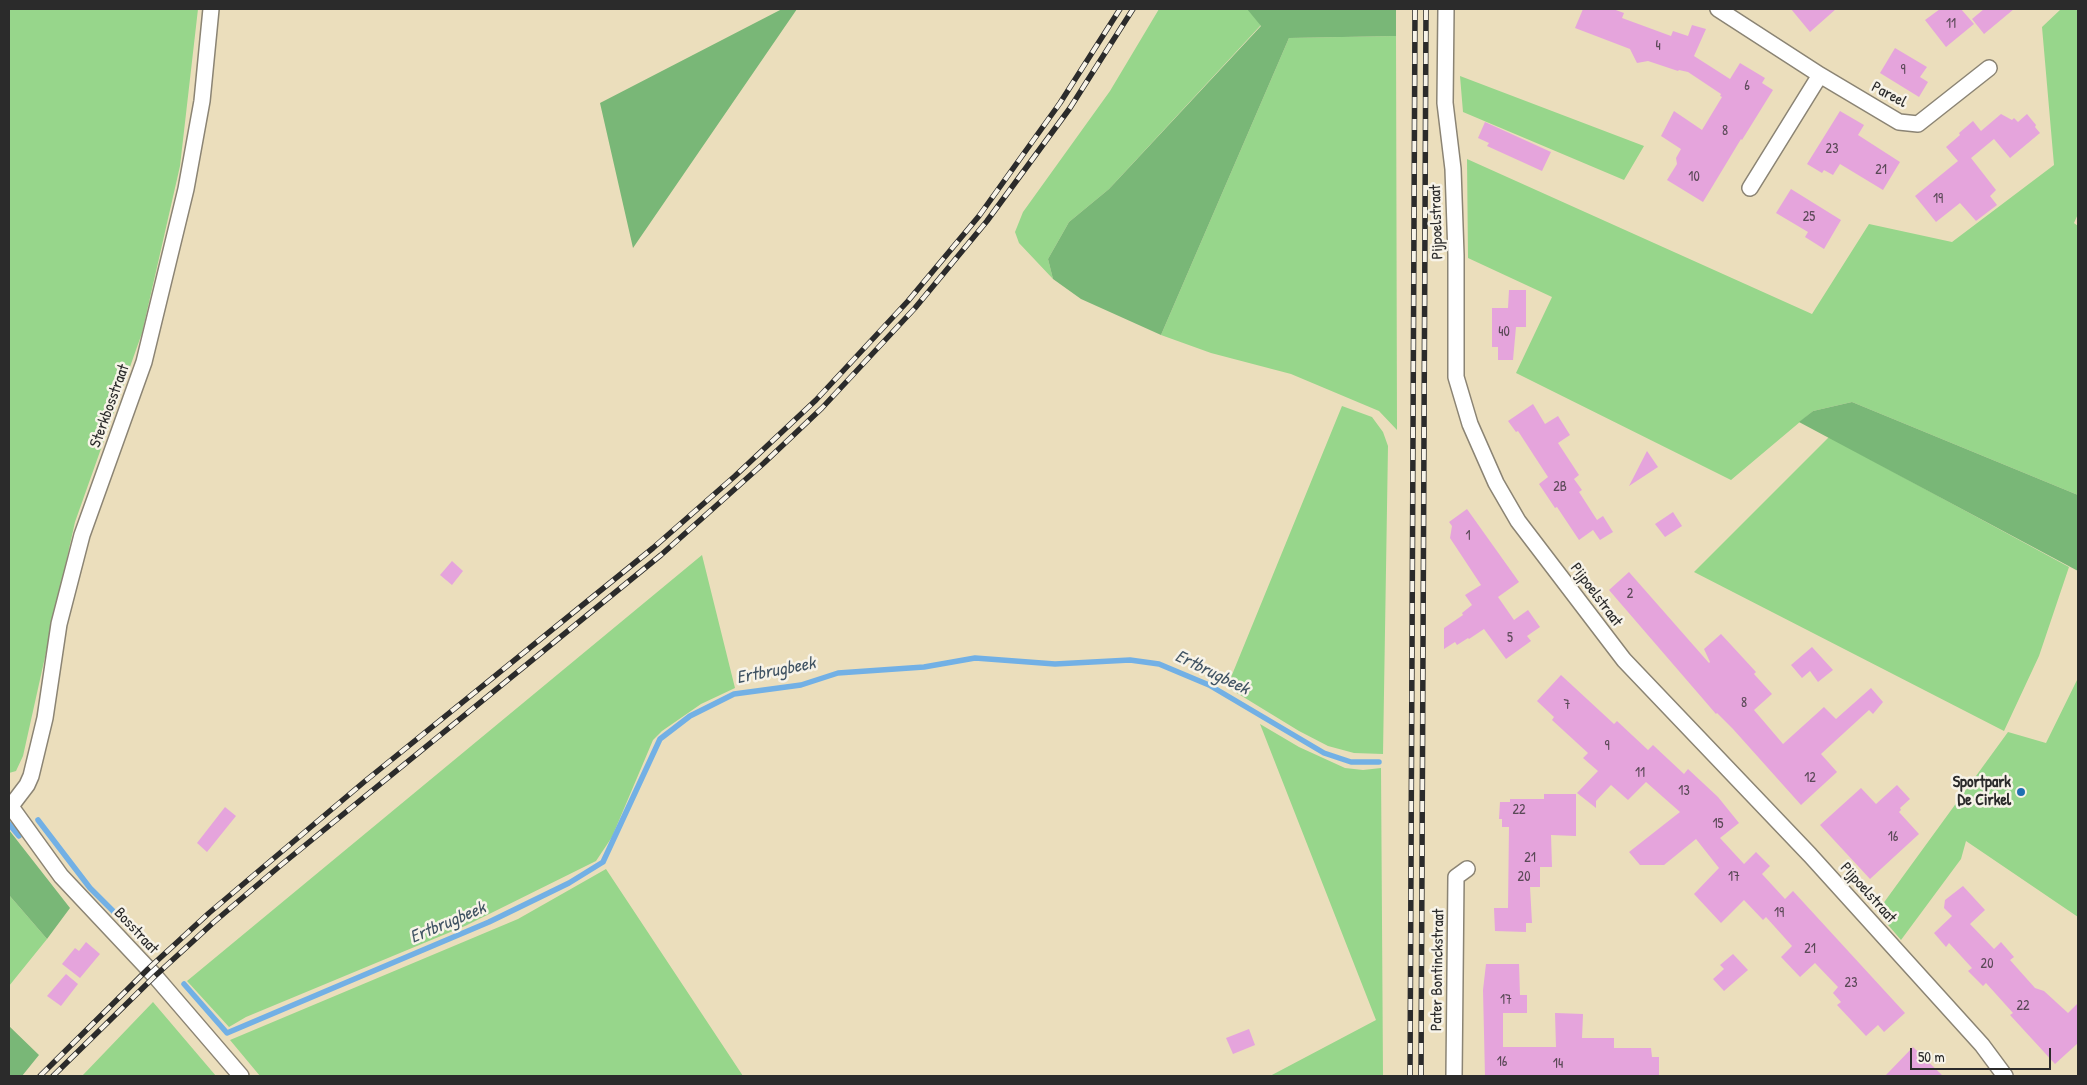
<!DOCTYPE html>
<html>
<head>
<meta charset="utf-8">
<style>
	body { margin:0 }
	#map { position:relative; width:2087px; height:1085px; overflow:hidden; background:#ebdebc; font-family:"Patrick Hand",sans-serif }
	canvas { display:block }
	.frame { position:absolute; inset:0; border:10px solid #2b2b2b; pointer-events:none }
	.scale { position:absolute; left:1910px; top:1048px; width:141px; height:22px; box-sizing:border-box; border:2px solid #2b2b2b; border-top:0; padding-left:6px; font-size:15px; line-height:18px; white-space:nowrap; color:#2b2b2b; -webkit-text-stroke:4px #f7f3e8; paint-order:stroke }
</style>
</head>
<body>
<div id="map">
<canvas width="2087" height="1085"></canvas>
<div class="frame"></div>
<div class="scale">50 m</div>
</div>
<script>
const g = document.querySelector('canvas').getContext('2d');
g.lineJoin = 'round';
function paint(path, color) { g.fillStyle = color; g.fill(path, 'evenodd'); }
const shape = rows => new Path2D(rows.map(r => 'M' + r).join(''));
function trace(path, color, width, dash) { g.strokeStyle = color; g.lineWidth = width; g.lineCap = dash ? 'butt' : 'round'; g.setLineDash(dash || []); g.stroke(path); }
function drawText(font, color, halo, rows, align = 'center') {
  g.font = font + ' "Patrick Hand",sans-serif'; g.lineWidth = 5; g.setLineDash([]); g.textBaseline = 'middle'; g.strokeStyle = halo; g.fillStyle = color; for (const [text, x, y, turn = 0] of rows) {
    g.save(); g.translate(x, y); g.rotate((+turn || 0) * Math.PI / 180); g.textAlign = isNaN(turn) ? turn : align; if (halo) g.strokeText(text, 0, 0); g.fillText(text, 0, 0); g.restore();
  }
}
const green = shape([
	[9,9,198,9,180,166,142,333,75,522,23,756,16,771,9,773],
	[1159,9,1248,9,1261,25,1109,189,1069,222,1048,259,1053,279,1019,243,1015,232,1023,212,1110,91],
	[2061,9,2078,9,2078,214,2074,223,2078,226,2078,495,1852,402,1813,411,1731,480,1516,373,1552,297,1468,258,1467,159,1812,314,1869,224,1952,242,2054,165,2042,27],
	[1396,36,1397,430,1379,411,1291,374,1211,353,1161,335,1289,38],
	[1460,76,1644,146,1624,180,1463,112],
	[1342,406,1372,417,1383,432,1388,446,1383,754,1354,753,1328,746,1299,731,1227,687],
	[1829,437,2069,567,2039,656,2004,731,1694,572],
	[702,555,735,688,701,704,662,731,653,740,612,837,596,861,465,926,246,1017,229,1027,187,981],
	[2078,678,2078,917,1966,841,1961,859,1901,940,1877,912,2008,732,2046,743],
	[1260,724,1299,747,1345,768,1363,770,1381,768,1383,1076,1270,1076,1376,1020],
	[606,869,743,1076,260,1076,230,1040,518,919],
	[9,895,47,939,9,986],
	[153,1002,216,1076,82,1076]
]);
const forest = shape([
	[782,9,797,9,633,248,600,103],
	[1247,9,1396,9,1396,36,1289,38,1161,335,1081,299,1053,279,1048,259,1069,222,1109,189,1261,26],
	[1852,402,2078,495,2078,571,1799,422,1813,411],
	[9,830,70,908,47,939,9,895],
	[9,1026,39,1055,22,1076,9,1076]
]);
const stream = shape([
	[38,820,90,888,126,924],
	[9,824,19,836],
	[184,984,227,1033,489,922,569,883,603,862,660,739,690,716,734,694,801,685,838,673,924,667,975,658,1055,664,1130,660,1159,664,1209,685,1324,753,1351,762,1379,762]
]);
const building = shape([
	[1583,9,1613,9,1624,13,1622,18,1671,36,1673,31,1688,36,1692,25,1706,29,1694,56,1730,79,1740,63,1765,78,1762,83,1773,90,1742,140,1741,139,1703,202,1667,180,1677,164,1676,158,1681,149,1661,136,1674,111,1702,130,1722,97,1720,96,1721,94,1688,72,1679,70,1678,71,1648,61,1637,63,1630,49,1575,28],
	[1791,9,1836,9,1810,32],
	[1940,9,1961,9,1974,24,1946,47,1925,20],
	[1984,9,2014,9,1984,34,1972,19],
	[1895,48,1927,67,1920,77,1928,82,1919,97,1880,73],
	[1840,111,1864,125,1858,135,1900,162,1883,190,1840,164,1833,175,1824,170,1822,173,1807,164],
	[2001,114,2012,120,2014,118,2018,122,2027,114,2036,125,2035,127,2040,133,2010,158,1994,139,1971,158,1996,190,1990,196,1997,205,1976,221,1960,203,1936,222,1915,196,1958,161,1946,147,1960,135,1959,133,1973,121,1981,131],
	[1485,122,1551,152,1542,171,1487,146,1489,143,1478,138],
	[1791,189,1841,220,1824,249,1805,237,1808,232,1776,213],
	[1509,290,1526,290,1526,327,1516,327,1513,360,1498,360,1498,347,1492,347,1492,308,1508,308],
	[1533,404,1545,424,1558,416,1570,435,1558,443,1579,475,1574,479,1582,490,1579,492,1597,520,1603,516,1613,532,1600,540,1593,530,1579,540,1557,507,1555,508,1539,484,1548,477,1518,431,1516,432,1508,421],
	[1647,451,1658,467,1629,486],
	[1467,509,1519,582,1498,597,1514,620,1528,610,1540,627,1527,636,1531,641,1506,659,1484,629,1469,639,1468,638,1457,645,1455,642,1444,649,1444,628,1463,615,1462,613,1472,605,1465,595,1481,585,1450,538,1452,526,1449,522],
	[1673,512,1682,526,1665,537,1655,524],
	[452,561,463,571,452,585,440,575],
	[1629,572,1709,663,1710,662,1704,649,1721,634,1756,672,1754,674,1772,694,1754,710,1783,744,1824,707,1836,719,1871,688,1883,702,1873,714,1869,710,1821,754,1837,772,1801,805,1733,729,1717,713,1716,714,1609,590],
	[1812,647,1833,670,1818,682,1810,671,1802,678,1791,665],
	[1561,675,1614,724,1617,721,1648,750,1653,745,1684,774,1688,769,1718,797,1739,823,1720,838,1744,864,1756,852,1770,866,1762,874,1785,899,1793,891,1905,1013,1884,1032,1878,1025,1866,1036,1837,1005,1841,1002,1833,993,1838,987,1815,963,1800,977,1781,957,1792,946,1766,917,1763,920,1744,900,1721,923,1694,894,1719,868,1696,839,1664,865,1640,865,1629,852,1680,812,1646,782,1628,800,1611,785,1596,801,1596,808,1577,793,1598,771,1583,758,1588,753,1552,720,1554,717,1537,701],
	[1897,785,1910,799,1900,808,1901,810,1899,812,1919,834,1870,879,1820,825,1861,788,1876,804],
	[1544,794,1576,794,1576,836,1551,835,1552,867,1540,867,1540,887,1530,887,1532,923,1526,923,1526,932,1495,931,1494,908,1508,908,1509,827,1502,827,1502,819,1499,819,1500,802,1510,802,1510,799,1544,799],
	[225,807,236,816,207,852,197,843],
	[1963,886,1985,910,1970,924,1994,949,2001,942,2014,957,2010,960,2035,988,2044,991,2068,1013,2078,1003,2078,1043,2055,1064,2010,1015,2013,1013,1986,983,1983,986,1968,971,1972,968,1949,943,1946,947,1934,933,1952,916,1944,908,1945,900],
	[86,942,100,954,80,978,62,964,75,948,79,951],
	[1733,954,1748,970,1724,991,1713,979,1724,969,1720,965],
	[1486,964,1519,964,1520,995,1527,995,1527,1013,1503,1013,1503,1047,1556,1047,1555,1013,1583,1014,1582,1038,1614,1038,1614,1048,1651,1048,1652,1057,1659,1057,1659,1076,1485,1076,1483,990],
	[66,974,78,984,61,1006,47,996],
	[1249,1029,1255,1045,1233,1054,1226,1038],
	[1913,1047,1943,1076,1885,1076]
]);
const minor = shape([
	[1446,9,1445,103,1453,169,1456,255,1456,377,1470,424,1496,483,1518,521,1624,660,1810,855,1982,1045,2005,1076],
	[1718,9,1820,75,1899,122,1918,124,1989,68],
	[1750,188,1820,75],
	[9,804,61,876,155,976,241,1076],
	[11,806,27,785,31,776,45,718,59,624,82,535,144,362,186,189,202,101,211,9],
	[1454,1076,1456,877,1467,869]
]);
const rail = shape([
	[40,1076,148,969,209,913,364,782,653,548,735,476,816,400,908,301,979,216,1060,103,1120,9],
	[53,1076,155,976,214,922,281,865,661,555,764,463,822,408,915,308,987,221,1070,108,1133,9],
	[1410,1076,1415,9],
	[1421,1076,1426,9]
]);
const markers = [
	[2021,792,5,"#1f6fb2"]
];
const numberNames = [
	["11",1951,24],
	["4",1658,46],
	["9",1903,70],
	["6",1747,86],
	["8",1725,131],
	["23",1832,149],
	["21",1881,170],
	["10",1694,177],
	["19",1938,199],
	["25",1809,217],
	["40",1504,332],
	["2B",1560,487],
	["1",1468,536],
	["2",1630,594],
	["5",1510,638],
	["8",1744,703],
	["7",1567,705],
	["9",1607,746],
	["11",1640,773],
	["12",1810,778],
	["13",1684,791],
	["22",1519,810],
	["15",1718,824],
	["16",1893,837],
	["21",1530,858],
	["20",1524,877],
	["17",1734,877],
	["19",1779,913],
	["21",1810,949],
	["20",1987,964],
	["23",1851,983],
	["17",1506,1000],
	["22",2023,1006],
	["16",1502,1062],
	["14",1558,1064]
];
const streetNames = [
	["Pareel",1889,95,28],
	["Pijpoelstraat",1437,222,-92],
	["Sterkbosstraat",110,406,-70],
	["Pijpoelstraat",1596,595,53],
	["Pijpoelstraat",1868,893,48],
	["Bosstraat",136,931,47],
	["Pater Bontinckstraat",1438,970,-89]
];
const poiNames = [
	["Sportpark",2011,783],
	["De Cirkel",2011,801]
];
const waterNames = [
	["Ertbrugbeek",776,671,-11],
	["Ertbrugbeek",1212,673,26],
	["Ertbrugbeek",448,923,-23]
];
paint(green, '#97d68b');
paint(forest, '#79b777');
trace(stream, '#72b0e5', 5.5);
paint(building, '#e5a4dc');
trace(minor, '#8b8474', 18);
trace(minor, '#fff', 15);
trace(rail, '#2b2b2b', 5.5);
trace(rail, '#f7f3e8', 4, [11]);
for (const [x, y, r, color] of markers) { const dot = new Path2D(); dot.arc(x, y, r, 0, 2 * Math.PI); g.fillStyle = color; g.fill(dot); trace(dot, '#f7f3e8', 2); }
drawText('14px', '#5a4957', null, numberNames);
drawText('16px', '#2b2b2b', '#f7f3e8', streetNames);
drawText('bold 16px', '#2b2b2b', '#f7f3e8', poiNames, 'right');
drawText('italic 18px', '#405363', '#f7f3e8', waterNames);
</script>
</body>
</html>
